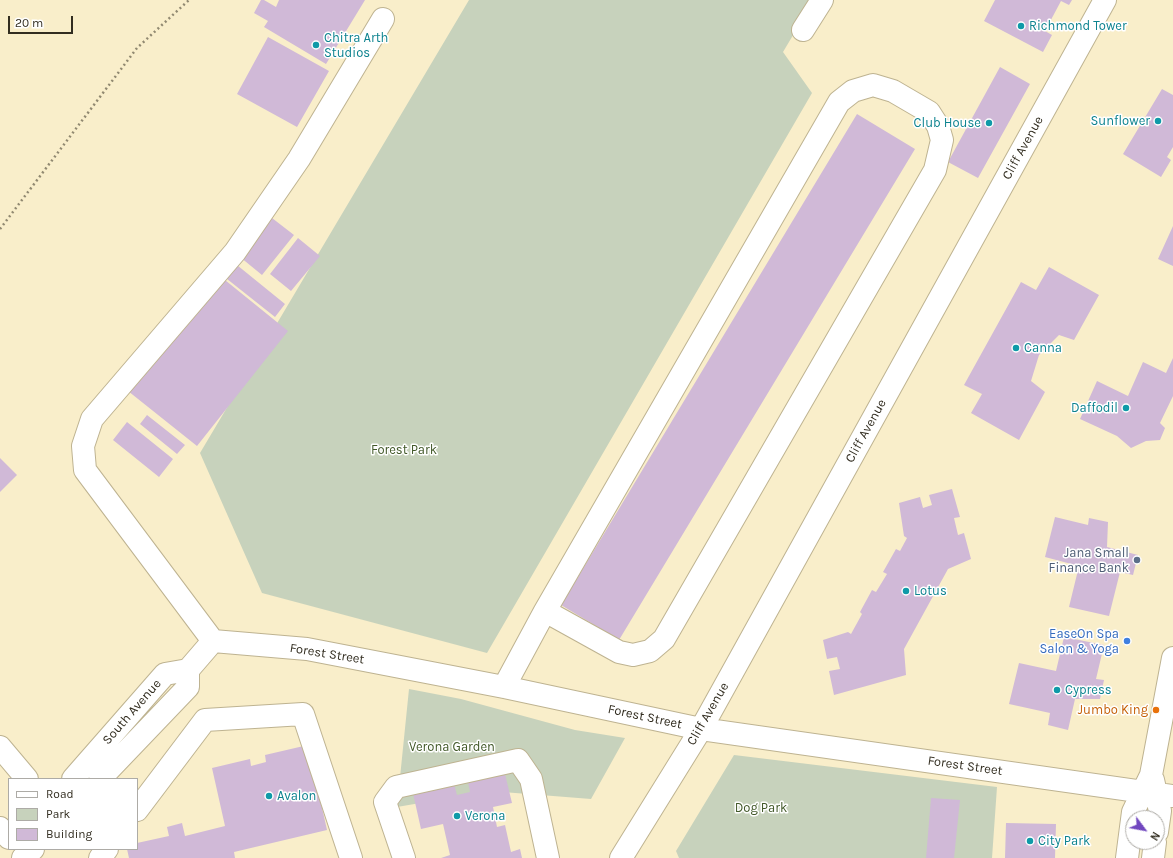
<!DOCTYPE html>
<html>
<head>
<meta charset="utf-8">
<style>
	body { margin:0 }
	#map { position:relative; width:1173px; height:858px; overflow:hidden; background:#f9eeca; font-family:Karla,sans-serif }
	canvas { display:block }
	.legend { position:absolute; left:8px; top:778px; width:130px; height:72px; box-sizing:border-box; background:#fff; border:1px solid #adaba6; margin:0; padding:5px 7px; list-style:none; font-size:12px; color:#322d20 }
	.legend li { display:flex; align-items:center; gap:8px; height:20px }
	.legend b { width:20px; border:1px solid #adaba6 }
	.north { position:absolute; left:1125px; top:810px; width:40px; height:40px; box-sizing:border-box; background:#fff; border:1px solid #adaba6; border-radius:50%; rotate:122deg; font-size:11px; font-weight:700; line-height:16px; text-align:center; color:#322d20 }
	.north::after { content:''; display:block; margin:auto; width:14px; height:18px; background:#7147bf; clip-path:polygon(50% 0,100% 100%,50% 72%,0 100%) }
	.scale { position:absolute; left:8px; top:16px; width:65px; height:18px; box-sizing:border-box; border:2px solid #322d20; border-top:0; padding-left:5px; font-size:12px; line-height:14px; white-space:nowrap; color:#322d20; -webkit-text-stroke:3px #fff; paint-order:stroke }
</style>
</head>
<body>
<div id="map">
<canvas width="1173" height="858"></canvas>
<ul class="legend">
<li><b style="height:5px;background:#fff"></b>Road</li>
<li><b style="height:11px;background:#c7d2bc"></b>Park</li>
<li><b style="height:11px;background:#d0b9d7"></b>Building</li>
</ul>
<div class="north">N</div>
<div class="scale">20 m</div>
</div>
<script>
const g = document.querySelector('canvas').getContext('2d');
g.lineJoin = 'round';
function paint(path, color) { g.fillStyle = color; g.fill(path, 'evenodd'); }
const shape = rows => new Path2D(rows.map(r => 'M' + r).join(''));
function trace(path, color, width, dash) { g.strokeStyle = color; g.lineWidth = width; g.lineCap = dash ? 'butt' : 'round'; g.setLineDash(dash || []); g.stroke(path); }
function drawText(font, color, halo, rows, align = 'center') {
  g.font = font + ' Karla,sans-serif'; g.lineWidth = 3; g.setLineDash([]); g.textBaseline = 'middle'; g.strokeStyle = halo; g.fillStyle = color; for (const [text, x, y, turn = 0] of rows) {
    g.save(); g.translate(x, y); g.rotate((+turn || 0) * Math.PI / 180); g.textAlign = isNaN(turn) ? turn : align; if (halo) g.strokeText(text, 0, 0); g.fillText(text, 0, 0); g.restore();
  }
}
const green = shape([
	[469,0,814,0,783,52,812,93,487,653,262,593,200,453],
	[409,689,461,699,575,730,625,738,591,799,490,791,397,807],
	[734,755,997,787,992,858,679,858,676,851]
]);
const building = shape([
	[261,0,264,0,276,7,279,0,365,0,326,64,264,27,268,21,254,13],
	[995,0,1072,0,1069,5,1061,1,1045,31,1052,35,1043,52,984,21],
	[268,37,329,71,297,127,237,94],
	[1000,67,1030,84,978,178,948,162],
	[1162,89,1173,95,1173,147,1167,157,1171,160,1161,177,1123,154],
	[857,114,915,149,619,640,561,605],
	[272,218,294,235,262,275,240,257],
	[1173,226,1173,266,1158,259],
	[298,238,320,256,291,291,270,274],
	[232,261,285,304,275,317,222,275],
	[1049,267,1099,295,1074,340,1059,335,1039,355,1031,381,1045,392,1019,440,971,413,982,394,964,385,1021,282,1036,290],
	[220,276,288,331,197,446,128,391],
	[1173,358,1173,396,1160,423,1165,428,1160,440,1146,441,1131,448,1117,436,1080,419,1097,381,1128,396,1143,362,1166,373],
	[147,415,185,445,177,454,140,424],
	[127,422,173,459,159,477,113,440],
	[0,458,17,475,0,492],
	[952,489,960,517,954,518,958,535,964,533,971,559,948,569,904,649,906,675,834,695,829,671,840,669,837,657,827,659,823,640,848,632,851,634,862,614,860,612,872,590,876,592,887,574,883,572,896,549,900,551,907,538,904,536,899,503,920,497,923,508,932,505,929,495],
	[1055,517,1088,525,1089,518,1108,522,1107,547,1138,555,1133,575,1120,572,1109,616,1069,607,1079,566,1045,557],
	[1064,637,1104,645,1096,679,1104,680,1100,699,1075,699,1068,730,1048,725,1050,713,1009,704,1019,663,1056,671],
	[308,745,327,830,234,852,235,858,129,858,127,849,137,849,137,843,169,836,167,827,182,823,185,836,225,826,212,768,250,759,251,766,266,762,265,755],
	[505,774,512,803,493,807,497,827,505,825,511,852,520,849,522,858,441,858,450,855,443,824,421,829,412,789,453,780,457,795,470,792,468,782],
	[931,798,960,800,954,858,926,858],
	[1006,823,1056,824,1055,858,1005,858]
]);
const path = shape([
	[0,229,137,48,189,0]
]);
const minor = shape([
	[803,30,822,0],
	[213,641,307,649,504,687,701,729,1173,796],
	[213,641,85,470,83,446,92,419,235,252,299,159,383,19],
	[504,687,545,611,839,102,853,91,873,85,893,91,929,112,938,126,942,140,935,170,664,639,650,651,633,655,619,652,545,611],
	[0,747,27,779],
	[73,779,165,674,188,670,213,641],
	[100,779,188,687,188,670],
	[1153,780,1160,811,1157,832],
	[137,810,205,720,303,714,351,858],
	[0,828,9,838],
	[23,858,33,849],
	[100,858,107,849],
	[404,858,385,802,396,787,518,760,531,779,548,858],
	[621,858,701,729,1105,0],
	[1127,858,1133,812,1151,775,1173,658],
	[1153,858,1155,842]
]);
const markers = [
	[1021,26,4,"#0f9aa8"],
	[316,45,4,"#0f9aa8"],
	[1158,121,4,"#0f9aa8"],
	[989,123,4,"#0f9aa8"],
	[1016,348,4,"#0f9aa8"],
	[1126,408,4,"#0f9aa8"],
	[1137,560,4,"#5c6f8a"],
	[906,591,4,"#0f9aa8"],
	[1127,641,4,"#3f7fe0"],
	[1057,690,4,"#0f9aa8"],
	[1156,710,4,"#e8710a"],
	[269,796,4,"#0f9aa8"],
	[457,816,4,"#0f9aa8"],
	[1030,841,4,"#0f9aa8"]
];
const cultureNames = [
	["Richmond Tower",1029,26],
	["Chitra Arth",324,38],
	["Studios",324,53],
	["Sunflower",1150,121,"right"],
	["Club House",981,123,"right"],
	["Canna",1024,348],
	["Daffodil",1118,408,"right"],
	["Lotus",914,591],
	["Cypress",1065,690],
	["Avalon",277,796],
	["Verona",465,816],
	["City Park",1038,841]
];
const streetNames = [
	["Cliff Avenue",1023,148,-61],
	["Cliff Avenue",866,431,-61],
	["Forest Street",327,654,9],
	["South Avenue",132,712,-49],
	["Cliff Avenue",708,714,-60],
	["Forest Street",645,717,12],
	["Forest Street",965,766,8]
];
const parkNames = [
	["Forest Park",404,450],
	["Verona Garden",452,747],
	["Dog Park",761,808]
];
const serviceNames = [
	["Jana Small",1129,553],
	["Finance Bank",1129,568]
];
const shopNames = [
	["EaseOn Spa",1119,634],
	["Salon & Yoga",1119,649]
];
const foodNames = [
	["Jumbo King",1148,710]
];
paint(green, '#c7d2bc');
paint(building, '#d0b9d7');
trace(minor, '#beb391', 24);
trace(path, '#918971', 2.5, [2, 3]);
trace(minor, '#fff', 22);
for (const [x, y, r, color] of markers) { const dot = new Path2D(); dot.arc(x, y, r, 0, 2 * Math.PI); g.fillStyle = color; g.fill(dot); trace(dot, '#fff', 1.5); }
drawText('13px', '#0d838f', '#fff', cultureNames, 'left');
drawText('13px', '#322d20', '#fff', streetNames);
drawText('13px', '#415828', '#fff', parkNames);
drawText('13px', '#4e5e75', '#fff', serviceNames, 'right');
drawText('13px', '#366cbe', '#fff', shopNames, 'right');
drawText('13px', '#c56008', '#fff', foodNames, 'right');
</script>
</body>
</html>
